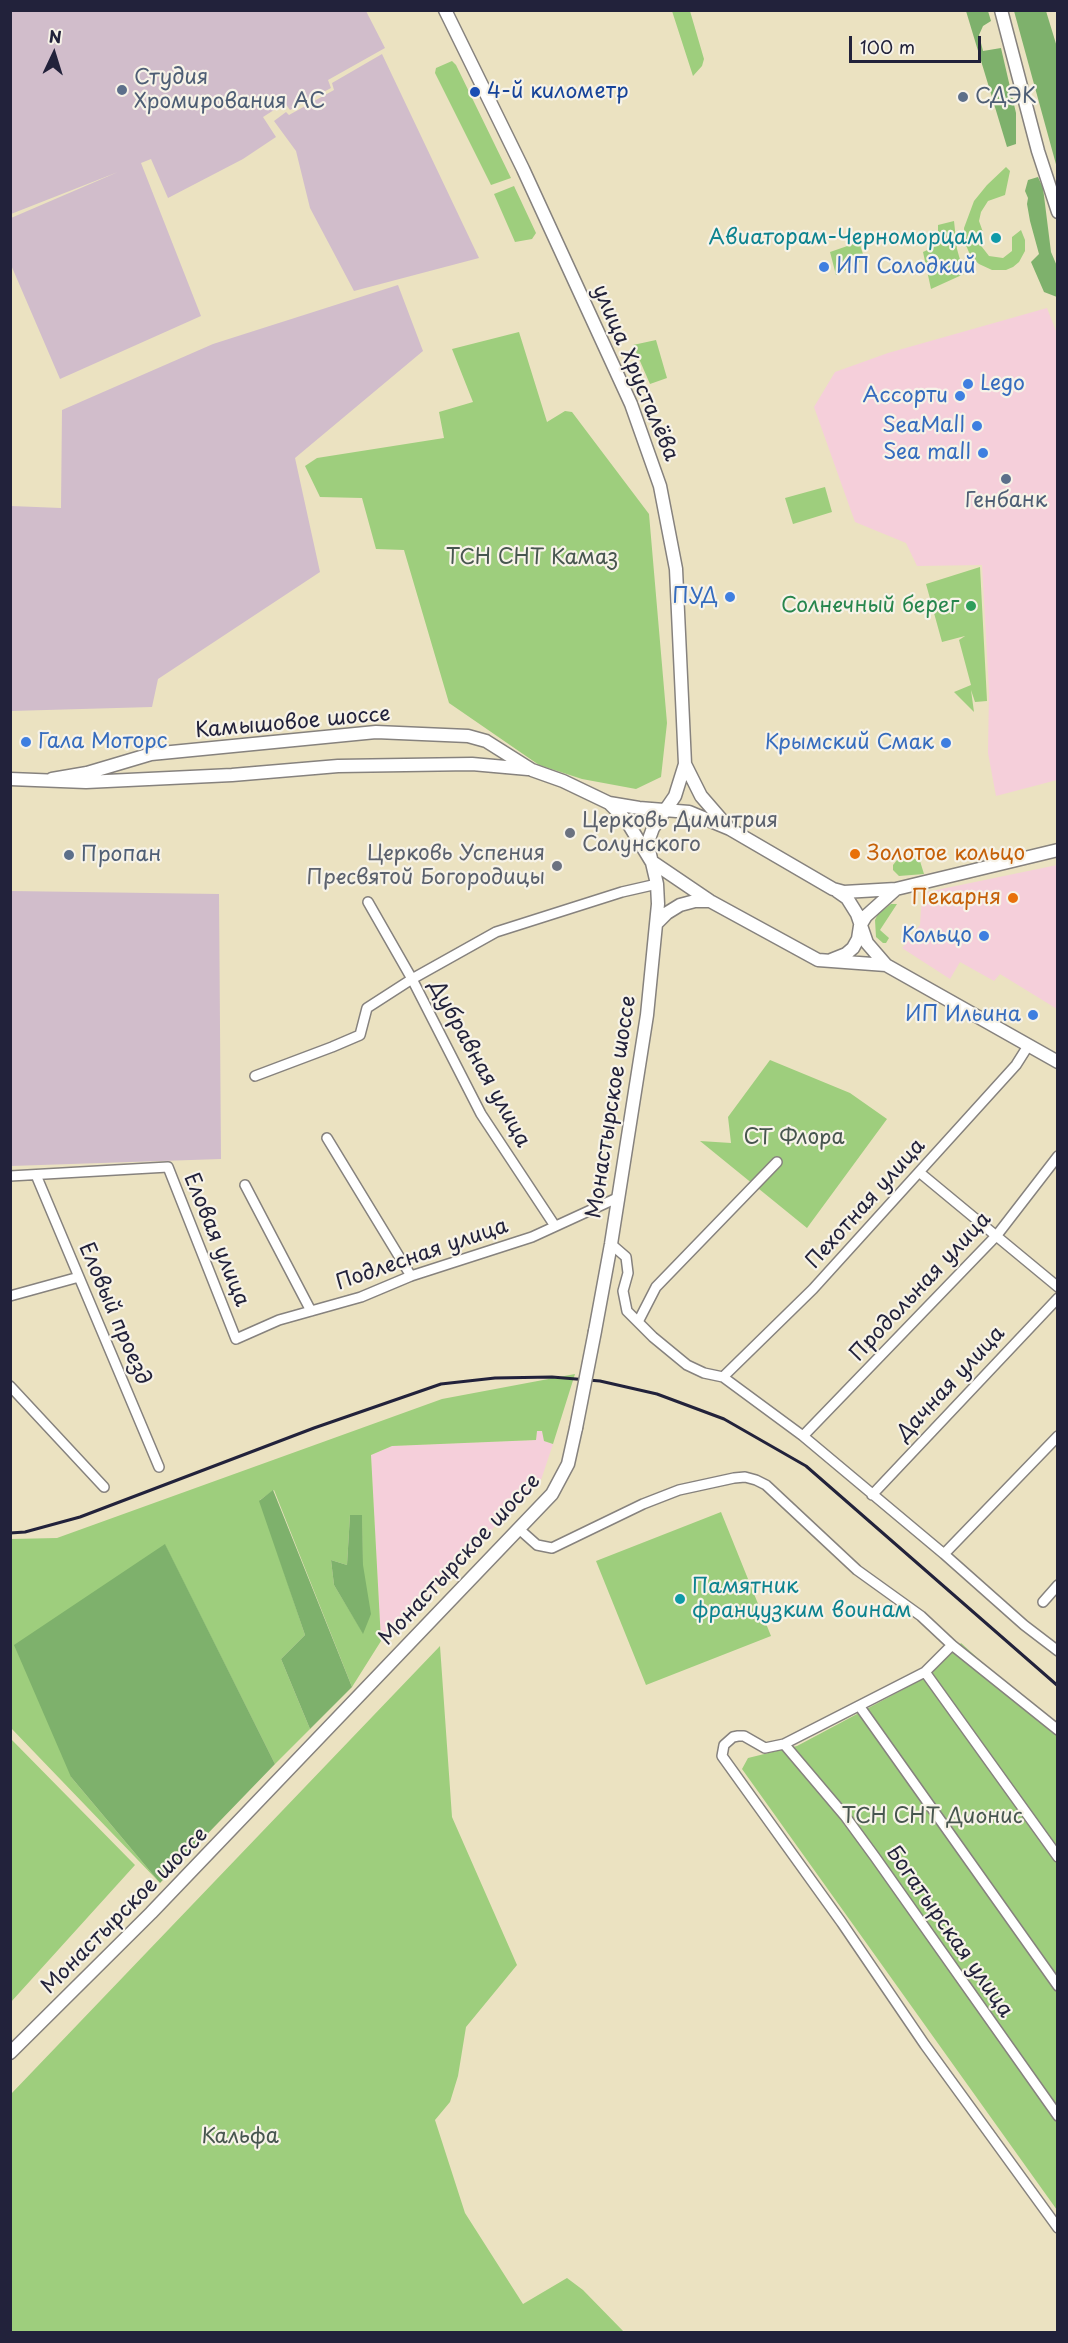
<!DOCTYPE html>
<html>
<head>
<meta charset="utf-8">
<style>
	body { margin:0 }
	#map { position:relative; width:1068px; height:2343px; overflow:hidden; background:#ebe2c1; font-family:"Playpen Sans",sans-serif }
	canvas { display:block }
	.frame { position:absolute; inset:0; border:12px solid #22223b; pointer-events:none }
	.north { position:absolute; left:24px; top:24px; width:60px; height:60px; -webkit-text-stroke:4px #f7f3e8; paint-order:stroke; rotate:4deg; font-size:16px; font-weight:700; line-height:24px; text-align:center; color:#22223b }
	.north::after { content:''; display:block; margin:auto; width:21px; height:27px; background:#22223b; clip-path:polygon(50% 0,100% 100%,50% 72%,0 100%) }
	.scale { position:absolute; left:849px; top:36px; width:132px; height:27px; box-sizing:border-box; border:3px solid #22223b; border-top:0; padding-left:8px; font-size:18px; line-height:21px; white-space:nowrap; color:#22223b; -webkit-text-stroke:4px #f7f3e8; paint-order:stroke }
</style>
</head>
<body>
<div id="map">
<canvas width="1068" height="2343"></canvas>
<div class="frame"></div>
<div class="north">N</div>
<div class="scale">100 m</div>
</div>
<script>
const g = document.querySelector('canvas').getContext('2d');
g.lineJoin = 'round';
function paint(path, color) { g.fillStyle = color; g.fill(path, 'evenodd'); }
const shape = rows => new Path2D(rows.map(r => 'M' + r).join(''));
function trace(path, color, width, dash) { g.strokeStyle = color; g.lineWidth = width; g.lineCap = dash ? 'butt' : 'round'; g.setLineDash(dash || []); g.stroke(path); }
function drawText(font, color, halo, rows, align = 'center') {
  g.font = font + ' "Playpen Sans",sans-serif'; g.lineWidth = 4.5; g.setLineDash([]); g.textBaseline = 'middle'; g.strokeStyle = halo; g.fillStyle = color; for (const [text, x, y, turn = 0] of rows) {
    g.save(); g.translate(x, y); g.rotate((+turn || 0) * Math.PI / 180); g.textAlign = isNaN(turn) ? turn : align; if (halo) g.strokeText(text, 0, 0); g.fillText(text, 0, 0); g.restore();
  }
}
const built = shape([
	[1047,308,1058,336,1057,780,996,796,988,753,989,691,982,565,917,566,906,543,855,522,814,407,835,372,888,353],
	[1057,865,1057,1009,1000,974,994,981,960,962,950,979,902,948,920,925,922,893],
	[537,1431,542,1431,544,1441,553,1444,541,1480,381,1641,371,1455,392,1446,536,1440]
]);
const industrial = shape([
	[11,10,366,11,385,48,328,80,331,88,290,110,285,103,263,117,276,137,243,159,168,198,151,159,141,163,201,316,60,379,11,265,11,218,118,172,11,214],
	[382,54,479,258,354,291,310,208,296,151,274,121,286,112,289,115,334,90,332,83],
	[398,285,423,351,295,458,320,572,158,679,152,707,11,711,11,506,61,508,62,410,213,344],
	[11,891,219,894,221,1159,11,1166]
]);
const green = shape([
	[672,11,690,11,704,59,702,66,693,76],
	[452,61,456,65,511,178,491,185,435,73,436,68],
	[1006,167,1010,171,1005,195,988,201,981,212,979,221,984,235,982,247,989,256,1003,258,1012,251,1012,237,1021,230,1025,240,1025,251,1019,262,1013,267,1006,270,992,270,979,264,971,257,965,243,964,228,974,201,987,185],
	[514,186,536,233,532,239,515,242,494,194],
	[954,221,957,249,964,274,931,289,923,252,938,245,938,225],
	[859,242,863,254,859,263,836,275,830,252],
	[519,332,547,422,565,411,572,412,649,514,667,723,661,777,636,789,582,779,539,765,449,703,404,550,376,549,362,498,320,497,305,466,317,458,444,438,439,412,473,402,452,349],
	[656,340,667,378,650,384,633,345],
	[825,487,832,512,793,524,785,498],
	[980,567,987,701,975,702,971,690,974,712,954,692,971,685,959,640,965,636,942,642,926,584],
	[911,857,920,861,924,874,899,876,893,870,893,865,897,860],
	[891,904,897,904,880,930,889,938,886,943,883,943,876,937,875,920,878,914],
	[770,1060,850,1093,887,1119,807,1228,700,1141,731,1143,728,1117],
	[575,1374,553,1444,544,1441,542,1431,537,1431,536,1440,392,1446,371,1455,381,1641,352,1687,274,1490,260,1500,305,1635,281,1659,310,1729,275,1764,165,1545,71,1777,160,1883,11,1728,11,1539,57,1538,442,1399],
	[350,1515,362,1515,363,1633,334,1585,331,1560,347,1565],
	[721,1512,771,1636,646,1685,596,1561],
	[961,1643,1057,1730,1057,2210,742,1769,748,1758,797,1746,904,1689,952,1653],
	[440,1646,452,1817,517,1965,466,2027,458,2076,450,2102,435,2120,465,2213,523,2304,567,2278,583,2290,624,2332,11,2332,11,2094],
	[10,1738,135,1865,11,2002,10,2002]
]);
const forest = shape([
	[966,11,988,11,991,21,983,26,979,35,983,51,1001,48,1016,113,1016,144,1007,147],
	[1014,11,1046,11,1057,47,1057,168],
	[1038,177,1043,188,1051,252,1057,266,1057,297,1044,292,1031,262,1039,254,1030,221,1027,204,1028,198,1025,191,1028,180],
	[273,1490,352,1687,310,1729,281,1659,305,1635,259,1501],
	[350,1515,362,1515,363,1565,371,1614,363,1634,334,1585,331,1560,347,1565],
	[165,1544,275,1764,160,1883,71,1777,14,1645]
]);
const minor = shape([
	[368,902,412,979,481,1114,555,1226],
	[255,1076,332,1047,360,1035,367,1008,412,979,496,932,622,892,657,884],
	[327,1138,411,1276],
	[919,1172,1058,1287],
	[36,1175,159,1467],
	[10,1176,168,1167,236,1339,279,1320,361,1297,411,1276,532,1237,617,1198],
	[245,1185,311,1311],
	[611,1244,626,1257,628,1273,623,1291,627,1311,653,1337,687,1365,704,1373,723,1377,803,1436,944,1554,1024,1625,1058,1651],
	[10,1296,79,1277],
	[638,1322,656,1287,777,1162],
	[723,1377,813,1289,1016,1065,1028,1046],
	[10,1386,104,1487],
	[803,1436,997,1235,1058,1156],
	[872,1495,1058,1298],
	[519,1529,537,1545,552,1548,643,1504,679,1490,734,1478,745,1477,756,1480,766,1485,857,1570,921,1616,952,1645,1058,1730],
	[944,1554,1058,1436],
	[1043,1602,1058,1585],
	[952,1645,925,1672,784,1744,765,1748,744,1736,738,1736,733,1737,724,1745,722,1756,842,1923,925,2045,1058,2228],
	[925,1672,1058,1857],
	[860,1707,1058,1986],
	[784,1744,845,1816,875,1857,1058,2116]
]);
const major = shape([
	[445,10,523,169,631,404,660,486,676,569,685,764,675,796,653,828,649,839,649,850,657,884,658,904,647,1015,611,1244,595,1331],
	[1001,10,1038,151,1058,212],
	[685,764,701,796,727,826],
	[10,779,86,782,232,775,338,766,472,764,528,769],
	[52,779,87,773,151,754,376,732,468,736,486,741,532,770,563,781,609,803,639,808,689,812,730,829,833,889,844,892,896,889,1058,850],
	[609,803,626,820,651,861,710,901,818,960,886,965],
	[837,891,847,898,857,914,867,943,886,965,1058,1062],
	[656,924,667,913,680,905,695,901,710,901],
	[831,960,846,954,853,948,858,939,860,926,866,916,895,890],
	[10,2053,151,1913,552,1494,568,1464,576,1428]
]);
const rail = shape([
	[10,1533,25,1532,80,1517,314,1428,441,1384,495,1378,552,1377,600,1381,657,1394,724,1419,806,1466,1058,1686]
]);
const majorBridge = shape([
	[576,1428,595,1331]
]);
const markers = [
	[122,90,6,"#5c6f8a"],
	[475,92,6,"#1a4fb4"],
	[963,97,6,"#5c6f8a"],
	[996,238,6,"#0f9aa8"],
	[824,267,6,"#3f7fe0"],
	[968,384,6,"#3f7fe0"],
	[960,396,6,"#3f7fe0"],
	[977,426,6,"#3f7fe0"],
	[983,453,6,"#3f7fe0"],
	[1006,479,6,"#5c6f8a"],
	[730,597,6,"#3f7fe0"],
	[971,606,6,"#2e9e5b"],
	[26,742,6,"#3f7fe0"],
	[946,743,6,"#3f7fe0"],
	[570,833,6,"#6b7280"],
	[855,854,6,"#e8710a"],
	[69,855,6,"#5c6f8a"],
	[557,866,6,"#6b7280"],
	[1013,898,6,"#e8710a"],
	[984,936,6,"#3f7fe0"],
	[1033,1015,6,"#3f7fe0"],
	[680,1599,6,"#0f9aa8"]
];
const serviceNames = [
	["Студия",134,78],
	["Хромирования АС",134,102],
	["СДЭК",975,97],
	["Генбанк",1006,501,"center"],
	["Пропан",81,855]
];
const transitNames = [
	["4-й километр",487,92]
];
const cultureNames = [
	["Авиаторам-Черноморцам",984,238],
	["Памятник",692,1587,"left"],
	["французким воинам",692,1611,"left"]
];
const shopNames = [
	["ИП Солодкий",836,267,"left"],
	["Lego",980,384,"left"],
	["Ассорти",948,396],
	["SeaMall",965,426],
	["Sea mall",971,453],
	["ПУД",718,597],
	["Гала Моторс",38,742,"left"],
	["Крымский Смак",934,743],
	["Кольцо",972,936],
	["ИП Ильина",1021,1015]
];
const streetNames = [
	["улица Хрусталёва",635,373,67],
	["Камышовое шоссе",293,723,-5],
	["Дубравная улица",479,1064,61],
	["Монастырское шоссе",612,1107,-81],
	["Пехотная улица",866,1204,-48],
	["Еловая улица",216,1240,68],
	["Подлесная улица",422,1255,-19],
	["Продольная улица",921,1287,-47],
	["Еловый проезд",114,1314,67],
	["Дачная улица",951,1384,-47],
	["Монастырское шоссе",460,1560,-47],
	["Монастырское шоссе",125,1911,-45],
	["Богатырская улица",949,1932,55]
];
const parkNames = [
	["ТСН СНТ Камаз",532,558],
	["СТ Флора",794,1138],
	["ТСН СНТ Дионис",932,1817],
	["Кальфа",240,2137]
];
const leisureNames = [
	["Солнечный берег",959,606]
];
const worshipNames = [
	["Церковь Димитрия",582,821],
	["Солунского",582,845],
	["Церковь Успения",545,854,"right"],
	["Пресвятой Богородицы",545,878,"right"]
];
const foodNames = [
	["Золотое кольцо",867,854],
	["Пекарня",1001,898,"right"]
];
paint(built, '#f5cfda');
paint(industrial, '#d1bdcb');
paint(green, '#9ece7d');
paint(forest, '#7eb16c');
trace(minor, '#86827e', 12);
trace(major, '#86827e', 15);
trace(minor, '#fff', 9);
trace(major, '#fff', 12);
trace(rail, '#22223b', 3);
trace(majorBridge, '#86827e', 15, []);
trace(majorBridge, '#fff', 12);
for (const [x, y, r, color] of markers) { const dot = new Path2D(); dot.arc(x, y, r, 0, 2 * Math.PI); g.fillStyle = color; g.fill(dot); trace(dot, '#f7f3e8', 2); }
drawText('21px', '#4e5e75', '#f7f3e8', serviceNames, 'left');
drawText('21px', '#164399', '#f7f3e8', transitNames, 'left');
drawText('21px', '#0d838f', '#f7f3e8', cultureNames, 'right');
drawText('21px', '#366cbe', '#f7f3e8', shopNames, 'right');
drawText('21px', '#22223b', '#f7f3e8', streetNames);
drawText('21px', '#47564f', '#f7f3e8', parkNames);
drawText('21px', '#27864d', '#f7f3e8', leisureNames, 'right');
drawText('21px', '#5b616d', '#f7f3e8', worshipNames, 'left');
drawText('21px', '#c56008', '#f7f3e8', foodNames, 'left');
</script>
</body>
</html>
